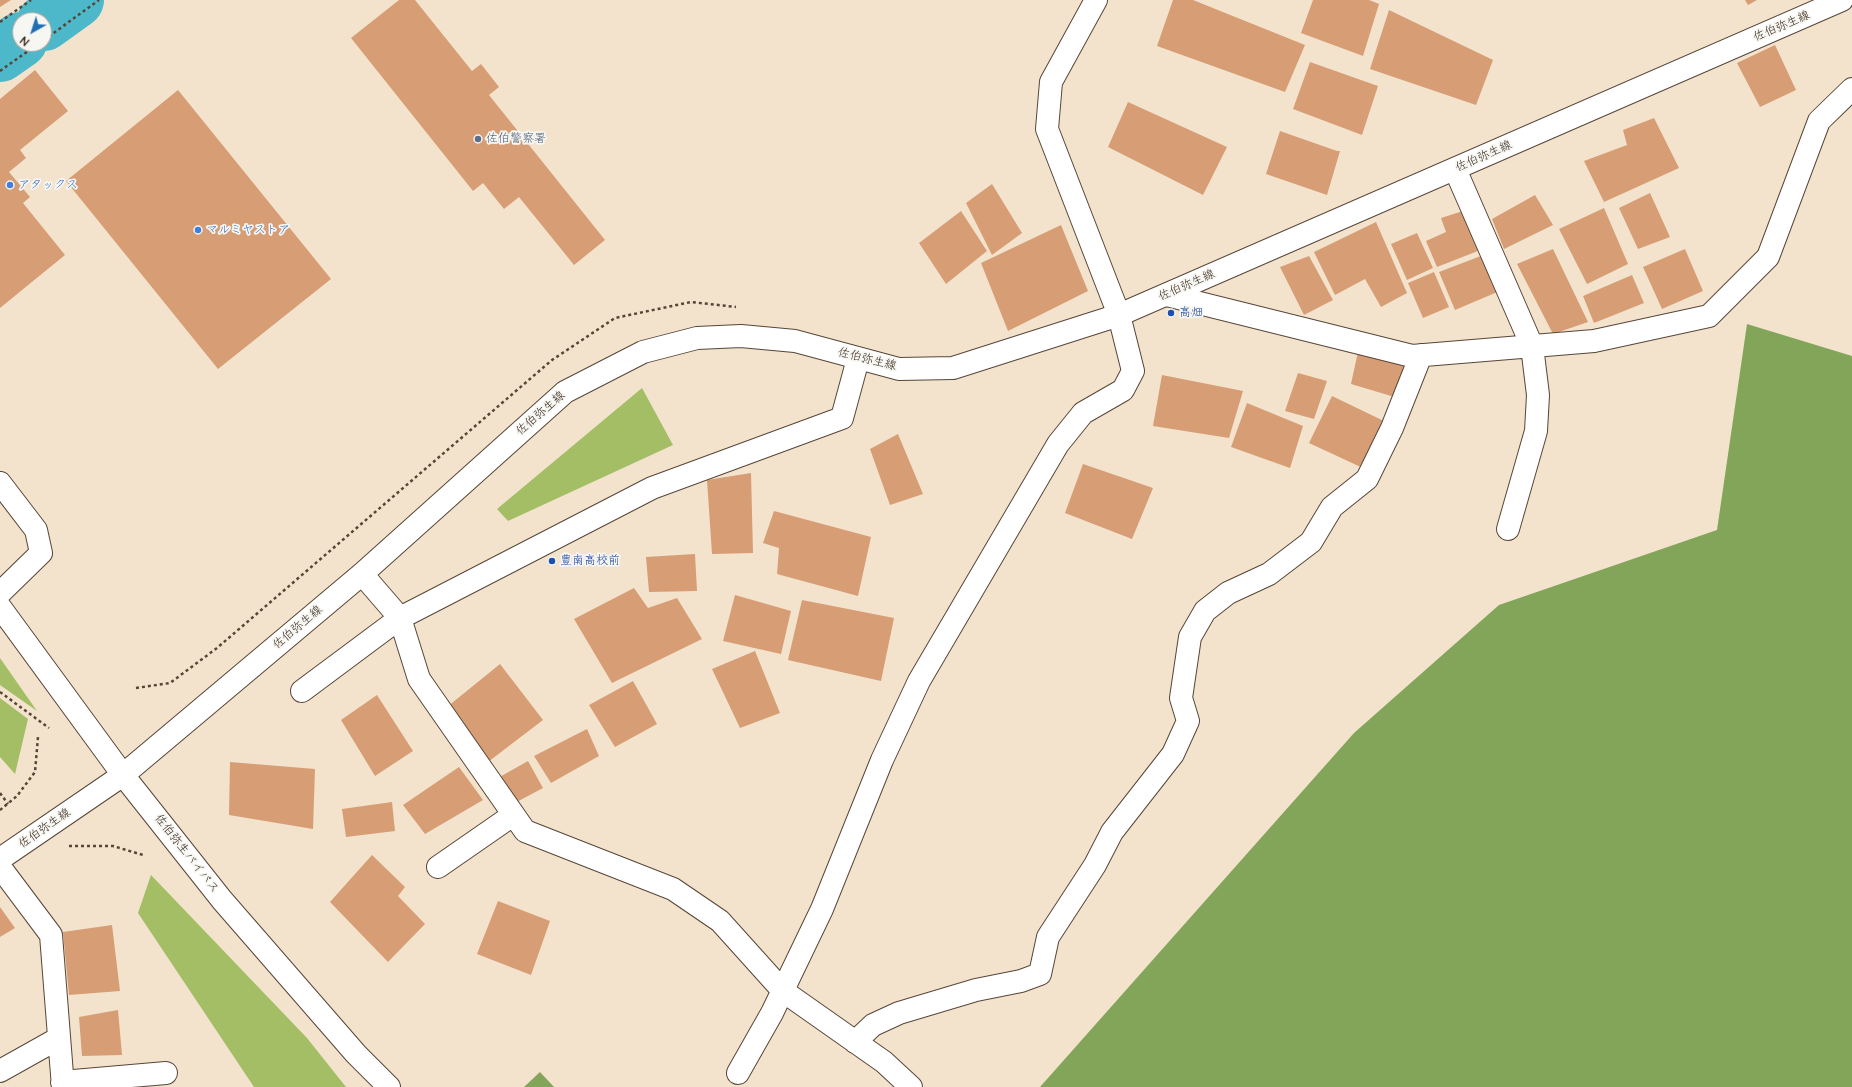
<!DOCTYPE html>
<html>
<head>
<meta charset="utf-8">
<style>
	body { margin:0 }
	#map { position:relative; width:1852px; height:1087px; overflow:hidden; background:#f3e3cd; font-family:"Architects Daughter",sans-serif }
	canvas { display:block }
	.north { position:absolute; left:12px; top:12px; width:40px; height:40px; box-sizing:border-box; background:#f6f6f2; border:1px solid #aba49d; border-radius:50%; rotate:219deg; font-size:11px; font-weight:700; line-height:16px; text-align:center; color:#3b2a1e }
	.north::after { content:''; display:block; margin:auto; width:14px; height:18px; background:#1f6fb2; clip-path:polygon(50% 0,100% 100%,50% 72%,0 100%) }
</style>
</head>
<body>
<div id="map">
<canvas width="1852" height="1087"></canvas>
<div class="north">N</div>
</div>
<script>
const g = document.querySelector('canvas').getContext('2d');
g.lineJoin = 'round';
function paint(path, color) { g.fillStyle = color; g.fill(path, 'evenodd'); }
const shape = rows => new Path2D(rows.map(r => 'M' + r).join(''));
function trace(path, color, width, dash) { g.strokeStyle = color; g.lineWidth = width; g.lineCap = dash ? 'butt' : 'round'; g.setLineDash(dash || []); g.stroke(path); }
function drawText(font, color, halo, rows, align = 'center') {
  g.font = font + ' "Architects Daughter","Klee One",sans-serif'; g.lineWidth = 3.5; g.setLineDash([]); g.textBaseline = 'middle'; g.strokeStyle = halo; g.fillStyle = color; for (const [text, x, y, turn = 0] of rows) {
    g.save(); g.translate(x, y); g.rotate((+turn || 0) * Math.PI / 180); g.textAlign = isNaN(turn) ? turn : align; if (halo) g.strokeText(text, 0, 0); g.fillText(text, 0, 0); g.restore();
  }
}
const green = shape([
	[642,388,673,445,508,521,497,509],
	[0,658,37,711,0,685],
	[0,698,28,719,15,774,0,757],
	[151,875,307,1038,346,1087,254,1087,138,913]
]);
const forest = shape([
	[1747,324,1852,356,1852,1087,1040,1087,1354,733,1499,605,1717,530],
	[540,1072,554,1087,524,1087]
]);
const river = shape([
	[44,23,76,0],
	[0,54,20,40]
]);
const building = shape([
	[0,0,11,0,0,7],
	[399,0,415,0,472,71,481,64,499,87,489,95,605,240,574,265,519,197,504,209,483,183,473,191,351,38],
	[1173,0,1193,0,1305,45,1285,92,1157,46],
	[1313,0,1369,0,1379,4,1363,56,1301,33],
	[1745,0,1757,0,1748,5],
	[1389,10,1493,60,1476,105,1370,69],
	[1775,45,1796,90,1760,107,1737,63],
	[1310,62,1378,86,1362,135,1293,109],
	[35,70,68,111,20,150,26,158,9,172,30,197,23,203,65,255,0,308,0,99],
	[178,90,331,279,218,369,66,181],
	[1128,102,1227,147,1203,195,1108,147],
	[1654,118,1679,168,1604,202,1584,161,1627,145,1623,130],
	[1280,131,1337,151,1340,151,1327,195,1266,174],
	[992,184,1022,233,992,255,966,203],
	[1650,193,1670,237,1638,249,1619,208],
	[1535,195,1553,225,1504,249,1492,219],
	[1604,208,1628,264,1587,284,1559,229],
	[1466,210,1483,249,1437,267,1426,241,1446,232,1441,218],
	[961,211,987,251,946,284,919,243],
	[1376,222,1407,293,1381,307,1365,279,1335,295,1314,252],
	[1061,225,1088,291,1008,331,981,263],
	[1417,233,1433,268,1407,280,1391,244],
	[1553,249,1588,322,1553,334,1517,264],
	[1685,249,1703,291,1662,309,1643,267],
	[1486,254,1502,290,1455,310,1439,272],
	[1309,256,1333,300,1304,315,1280,267],
	[1434,272,1449,307,1423,318,1408,283],
	[1632,275,1644,303,1594,323,1583,296],
	[1359,347,1408,359,1398,398,1351,384],
	[1298,373,1327,381,1314,419,1285,411],
	[1162,375,1243,391,1229,438,1153,426],
	[1332,396,1386,422,1365,469,1309,443],
	[1247,403,1303,426,1290,468,1231,447],
	[898,434,923,494,890,505,870,449],
	[1083,464,1153,488,1132,539,1065,513],
	[751,473,753,553,712,554,707,480],
	[774,511,871,537,858,596,777,574,779,548,763,543],
	[695,554,697,591,649,592,646,557],
	[634,588,648,608,677,598,702,639,612,683,574,619],
	[735,595,791,611,781,654,723,641],
	[802,600,894,618,881,681,788,660],
	[755,651,780,713,740,728,712,669],
	[500,664,543,720,488,762,447,707],
	[633,681,657,724,615,747,589,705],
	[377,695,413,751,375,776,341,720],
	[587,729,599,756,551,783,534,756],
	[528,761,543,788,511,805,496,779],
	[230,762,315,769,313,829,229,815],
	[459,767,483,800,425,834,403,805],
	[392,802,395,831,346,837,342,809],
	[372,855,405,887,398,896,425,924,388,962,330,902],
	[498,901,550,921,531,975,477,954],
	[0,907,15,928,0,937],
	[112,925,120,991,69,995,63,932],
	[118,1010,122,1055,82,1056,79,1017]
]);
const path = shape([
	[0,22,31,0],
	[44,40,99,0],
	[0,71,38,44],
	[136,688,170,683,217,648,552,360,615,318,691,302,736,307],
	[0,692,49,728],
	[0,793,8,804],
	[0,810,17,796,35,772,38,737],
	[69,846,113,846,143,855]
]);
const street = shape([
	[1455,169,1532,346,1538,395,1536,431,1508,529],
	[1167,295,1412,356,1594,341,1709,316,1768,257,1819,121,1852,89],
	[0,483,36,530,41,553,0,593],
	[362,574,400,618,652,488,842,418,858,359],
	[302,691,400,618,419,679,525,831,673,889,720,921,783,991,884,1062,911,1087],
	[0,867,51,935,63,1087],
	[438,867,513,815],
	[855,1042,873,1025,899,1013,976,990,1021,981,1040,974,1048,937,1095,865,1112,832,1173,754,1188,721,1181,698,1190,637,1205,611,1228,593,1269,574,1311,542,1332,507,1367,479,1392,428,1421,355],
	[0,1071,59,1038],
	[738,1073,772,1013,822,909,882,760,919,681,1058,444,1083,413,1123,390,1133,371,1119,315,1047,129,1051,82,1096,0],
	[62,1082,166,1073]
]);
const secondary = shape([
	[0,859,123,775,362,574,565,392,643,352,697,338,741,336,795,341,899,369,953,368,1119,315,1842,0]
]);
const highway = shape([
	[0,607,123,775,222,900,356,1054,389,1087]
]);
const markers = [
	[478,139,4,"#5c6f8a"],
	[10,185,4,"#3f7fe0"],
	[198,230,4,"#3f7fe0"],
	[1171,313,4,"#1a4fb4"],
	[552,561,4,"#1a4fb4"]
];
const streetNames = [
	["佐伯弥生線",1782,27,-23],
	["佐伯弥生線",1484,157,-24],
	["佐伯弥生線",1187,286,-24],
	["佐伯弥生線",867,360,14],
	["佐伯弥生線",541,414,-41],
	["佐伯弥生線",298,628,-40],
	["佐伯弥生線",45,829,-35],
	["佐伯弥生バイパス",186,854,52]
];
const serviceNames = [
	["佐伯警察署",486,139]
];
const shopNames = [
	["アタックス",18,185],
	["マルミヤストア",206,230]
];
const transitNames = [
	["高畑",1179,313],
	["豊南高校前",560,561]
];
paint(green, '#a3be65');
paint(forest, '#82a55a');
trace(river, '#4db8c9', 56);
paint(building, '#d79d75');
trace(street, '#574638', 24);
trace(secondary, '#574638', 24);
trace(highway, '#574638', 24);
trace(path, '#574638', 2.5, [3, 3]);
trace(street, '#fff', 22);
trace(secondary, '#fff', 22);
trace(highway, '#fff', 22);
for (const [x, y, r, color] of markers) { const dot = new Path2D(); dot.arc(x, y, r, 0, 2 * Math.PI); g.fillStyle = color; g.fill(dot); trace(dot, '#f6f6f2', 1.5); }
drawText('12px', '#3b2a1e', '#f6f6f2', streetNames);
drawText('12px', '#4e5e75', '#f6f6f2', serviceNames, 'left');
drawText('12px', '#366cbe', '#f6f6f2', shopNames, 'left');
drawText('12px', '#164399', '#f6f6f2', transitNames, 'left');
</script>
</body>
</html>
